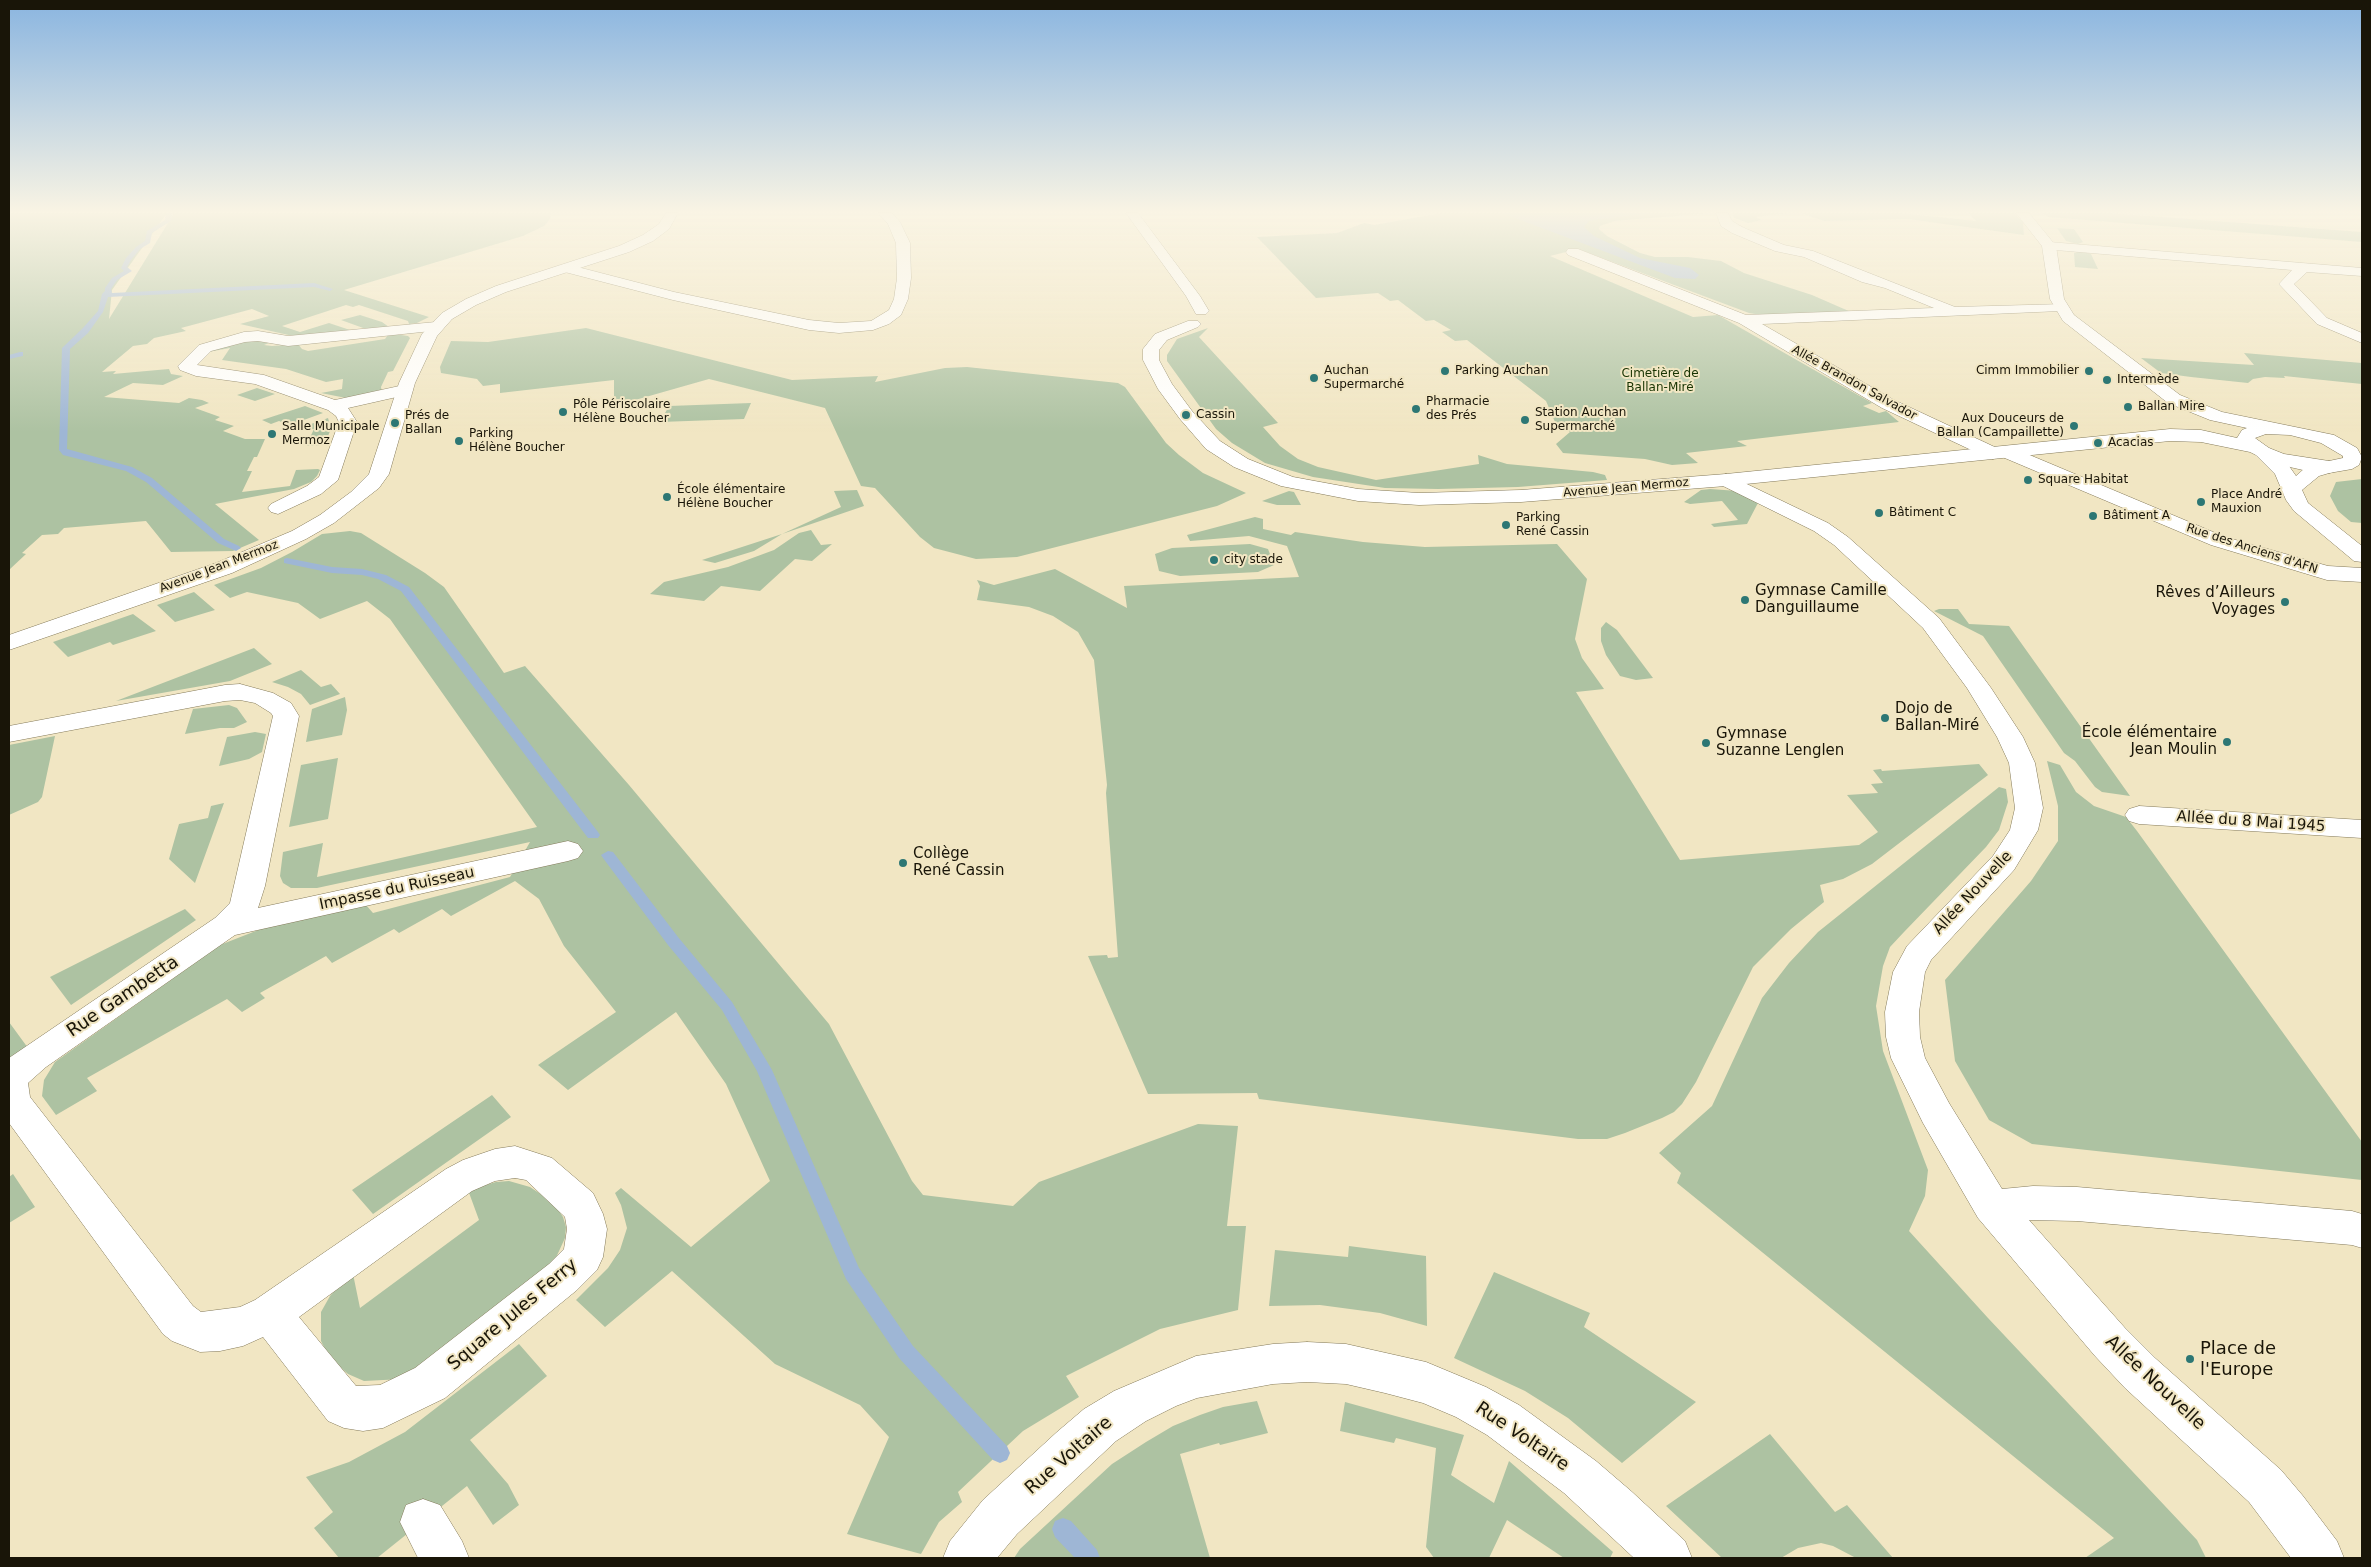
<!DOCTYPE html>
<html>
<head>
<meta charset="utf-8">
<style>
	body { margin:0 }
	#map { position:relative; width:2371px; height:1567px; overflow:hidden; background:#f1e6c3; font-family:"DejaVu Sans",sans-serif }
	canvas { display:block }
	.frame { position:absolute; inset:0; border:10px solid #191508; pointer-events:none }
</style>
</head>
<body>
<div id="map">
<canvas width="2371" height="1567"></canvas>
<div class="frame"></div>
</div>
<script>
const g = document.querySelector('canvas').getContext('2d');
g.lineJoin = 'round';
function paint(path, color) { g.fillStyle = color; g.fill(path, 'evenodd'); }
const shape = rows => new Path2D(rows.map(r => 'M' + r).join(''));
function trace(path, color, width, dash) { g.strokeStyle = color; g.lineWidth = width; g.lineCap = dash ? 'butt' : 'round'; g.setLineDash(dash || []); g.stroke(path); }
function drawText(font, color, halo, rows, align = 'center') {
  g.font = font + ' "DejaVu Sans",sans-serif'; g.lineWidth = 4; g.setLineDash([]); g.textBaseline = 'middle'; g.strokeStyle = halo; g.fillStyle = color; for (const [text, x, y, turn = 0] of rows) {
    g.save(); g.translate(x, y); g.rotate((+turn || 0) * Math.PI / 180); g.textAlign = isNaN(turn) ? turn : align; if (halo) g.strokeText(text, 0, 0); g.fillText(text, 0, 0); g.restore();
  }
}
const green = shape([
	[9,213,167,213,112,290,109,319,174,213,551,213,550,219,544,226,523,236,344,290,429,317,417,323,409,324,408,321,359,305,353,307,346,305,282,326,300,332,329,323,353,331,293,336,240,324,269,316,252,309,181,328,186,331,154,338,147,344,133,346,102,372,116,371,113,374,169,369,171,374,183,376,163,385,133,383,104,397,179,403,189,398,202,400,209,403,195,408,220,417,215,420,234,426,223,431,245,439,265,439,257,457,254,457,247,471,252,471,242,492,290,486,296,470,318,469,320,470,317,476,311,482,294,489,215,504,259,540,233,551,171,552,146,521,64,528,58,534,42,535,22,553,26,554,9,570],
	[1441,213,1712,213,1614,221,1600,226,1599,229,1607,236,1640,253,1655,257,1688,257,1721,261,1744,273,1812,295,1851,312,1768,316,1749,313,1578,249,1550,256,1693,317,1718,315,1872,403,1863,406,1879,413,1886,411,1899,422,1737,441,1747,446,1686,453,1698,463,1672,465,1645,459,1563,453,1556,444,1570,432,1555,422,1546,401,1467,340,1455,341,1442,332,1451,330,1434,320,1426,321,1398,300,1390,301,1378,293,1316,298,1257,237,1337,233,1364,223,1374,225],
	[1733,213,1789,213,1755,217,1762,220,1748,223,1734,218],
	[1801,213,1900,213,1976,221,1968,213,2014,213,2023,222,2024,235,1908,219,1824,221],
	[2042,213,2109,213,2362,232,2362,242,2048,217],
	[2057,228,2074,229,2083,242,2078,244,2066,241],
	[2081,251,2091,254,2098,269,2075,267,2074,253],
	[360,315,382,322,389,327,366,329,341,320],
	[586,328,792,380,878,376,875,382,945,368,967,367,1118,383,1125,387,1166,443,1179,455,1203,473,1246,493,1217,506,1017,557,976,559,934,548,920,537,875,488,861,486,825,408,709,379,614,406,614,380,500,393,500,384,483,386,477,379,441,373,440,367,451,341,488,342],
	[1208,328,1199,337,1278,423,1263,427,1280,446,1298,459,1318,467,1376,480,1479,464,1478,455,1507,464,1593,472,1605,475,1607,480,1518,487,1438,489,1385,488,1313,477,1265,463,1232,443,1216,429,1167,361,1167,355,1177,339],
	[388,335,401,335,408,336,410,338,393,371,388,372,381,387,382,392,346,398,321,393,342,389,343,379,326,382,286,369,222,360,230,348,208,352,212,349,252,340,269,343,264,345,272,346,298,344,302,349,308,351,385,339],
	[2244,353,2362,363,2362,384,2284,376,2285,378,2265,377,2253,379,2248,383,2191,377,2161,373,2141,358,2254,365],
	[257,388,275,394,255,401,237,395],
	[751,403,744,419,660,422,669,406],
	[305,406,323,413,290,425,279,421,271,424,262,420],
	[328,418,331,429,324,445,306,446,314,429,300,430,300,428],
	[2362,479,2362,523,2351,522,2338,511,2330,496,2336,482],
	[1710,489,1738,491,1759,501,1747,524,1714,527,1711,524,1738,520,1722,501,1690,504,1684,502,1701,490],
	[857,490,864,506,782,534,754,551,715,563,702,560,782,534,841,507,834,491],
	[1289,491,1294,492,1301,505,1277,505,1262,501],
	[1255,517,1263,519,1263,529,1291,535,1295,532,1363,542,1425,547,1557,544,1587,579,1575,639,1582,658,1604,689,1576,692,1680,860,1859,845,1878,832,1847,795,1878,793,1871,784,1883,783,1873,770,1881,769,1882,771,1979,764,1988,775,1872,864,1843,879,1820,885,1824,902,1791,929,1753,967,1696,1082,1682,1104,1674,1112,1662,1118,1625,1133,1607,1139,1578,1139,1259,1099,1257,1093,1148,1094,1088,956,1107,955,1108,958,1118,957,1106,793,1107,785,1094,660,1078,632,1053,616,1029,607,977,600,980,586,977,580,994,585,1055,569,1127,608,1124,586,1299,577,1287,546,1249,536,1190,541,1187,535],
	[811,530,821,545,832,544,812,561,795,559,760,591,721,586,704,601,650,594,664,582,728,567,774,550,799,533],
	[350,531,361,533,425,573,444,587,504,673,525,666,629,785,829,1024,912,1181,923,1195,1013,1206,1039,1182,1198,1124,1238,1126,1227,1226,1246,1226,1238,1310,1160,1329,1066,1376,1079,1397,1023,1431,958,1492,962,1502,939,1522,921,1554,847,1534,889,1437,860,1405,775,1364,672,1271,605,1327,576,1300,608,1268,620,1250,627,1228,621,1205,615,1193,621,1188,691,1247,770,1181,726,1084,676,1012,568,1090,538,1065,616,1012,564,946,539,899,515,881,451,916,442,909,399,933,394,929,332,963,326,956,260,993,265,998,242,1012,227,999,87,1078,97,1091,56,1115,42,1096,44,1080,55,1062,220,945,266,927,366,905,373,913,510,877,530,842,317,888,291,888,283,883,280,876,283,852,323,843,317,877,537,827,390,619,367,601,320,619,298,603,247,592,230,598,214,585,261,568,292,552,322,534],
	[1250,544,1268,549,1274,565,1258,572,1180,576,1159,571,1155,554,1172,548],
	[194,592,215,610,175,622,157,605],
	[1939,609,1958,609,1969,624,2009,626,2130,796,2102,792,2095,787,2075,761,2064,753,1983,636,1934,611],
	[133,614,156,631,113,645,110,642,68,657,53,642],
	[1606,622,1617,630,1653,678,1636,680,1620,676,1606,655,1601,641,1601,628],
	[254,648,272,664,230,681,116,701],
	[301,670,321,687,331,684,340,694,310,705,301,694,288,687,272,682],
	[345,697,347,710,342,735,306,742,312,709],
	[229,705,237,708,247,722,234,728,220,728,185,734,193,709],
	[255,732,266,734,262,752,249,759,219,766,227,737],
	[55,736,42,797,38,802,9,815,9,745],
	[338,758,328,819,289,827,301,765],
	[2047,761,2060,765,2076,792,2094,806,2126,817,2137,831,2362,1142,2362,1180,2032,1144,1989,1120,1955,1061,1945,980,2031,881,2058,841,2058,806],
	[1999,787,2006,789,2008,802,1999,830,1986,847,1904,932,1890,947,1883,966,1876,1006,1883,1051,1928,1170,1925,1196,1909,1231,1988,1318,2197,1540,2206,1558,2085,1558,2114,1538,1677,1183,1681,1173,1659,1153,1712,1106,1762,998,1789,963,1818,932],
	[224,803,195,883,169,859,179,824,208,818,211,806],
	[185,909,196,920,71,1005,50,977],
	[9,1022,28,1048,9,1061],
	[492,1095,511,1117,373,1214,352,1190],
	[13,1174,35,1207,9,1223,9,1177],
	[509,1181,530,1187,545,1197,555,1205,563,1217,566,1227,565,1238,554,1262,403,1379,364,1381,348,1374,329,1357,321,1341,321,1312,330,1296,342,1282,353,1274,360,1308,479,1220,468,1190,496,1182],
	[1349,1246,1426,1256,1427,1326,1380,1313,1320,1305,1269,1306,1275,1250,1348,1257],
	[1494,1272,1590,1313,1584,1327,1696,1402,1622,1463,1568,1418,1525,1391,1454,1358],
	[519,1344,547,1376,470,1440,508,1484,519,1505,493,1525,467,1486,377,1558,339,1558,314,1528,333,1512,306,1477,349,1462,405,1432],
	[1257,1401,1268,1433,1220,1445,1219,1443,1180,1454,1210,1558,1014,1558,1020,1549,1112,1464,1146,1442,1173,1426,1200,1415,1223,1407],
	[1345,1402,1464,1435,1451,1475,1494,1503,1509,1461,1613,1552,1610,1558,1564,1558,1507,1520,1489,1558,1434,1558,1426,1547,1436,1448,1396,1438,1394,1443,1340,1431],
	[1770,1434,1835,1512,1847,1505,1893,1558,1856,1558,1833,1546,1821,1543,1798,1548,1781,1558,1722,1558,1666,1506]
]);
const water = shape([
	[1502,213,1654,213,1600,219,1589,221,1584,227,1594,236,1640,258,1690,268,1699,275,1695,279,1675,278]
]);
const stream = shape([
	[166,213,172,213,171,221,152,233,150,243,140,249,131,260,127,267,132,271,117,280,111,289,112,293,314,283,333,289,330,291,314,287,108,297,103,312,88,333,70,349,67,449,132,467,152,478,224,539,239,546,241,548,236,551,218,543,146,482,126,471,63,455,59,450,62,348,82,329,98,311,102,294,105,291,105,288,112,278,124,271,121,268,126,258,136,247,145,241,147,231,165,220,166,213],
	[20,352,23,352,23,356,9,359,9,355,20,352],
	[287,558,332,567,362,569,386,575,409,587,598,832,600,835,598,838,588,838,401,591,378,579,362,575,332,573,284,563,284,559,287,558],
	[608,851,613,852,678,937,732,1002,772,1070,859,1268,913,1346,1007,1446,1010,1453,1007,1460,1000,1463,993,1460,899,1358,846,1279,757,1071,722,1010,668,945,603,858,601,855,608,851],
	[1063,1518,1071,1521,1097,1550,1100,1558,1075,1558,1055,1537,1052,1529,1055,1521,1063,1518]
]);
const street = shape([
	[878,213,892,213,900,222,910,243,911,278,908,299,901,315,889,324,873,330,839,333,809,330,673,300,561,271,559,268,566,264,674,292,809,320,839,323,871,321,889,310,894,299,897,278,896,243,888,224,878,213],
	[1716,213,1728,213,1732,221,1742,227,1784,245,1813,251,1955,307,2065,304,2067,307,2060,311,1762,324,1894,400,1999,449,2006,446,2013,448,2225,537,2328,566,2362,568,2362,582,2327,580,2211,545,2000,456,1993,459,1986,457,1882,408,1739,323,1568,255,1566,252,1568,249,1578,249,1746,315,1934,308,1885,288,1862,282,1804,257,1775,251,1732,233,1721,226,1716,213],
	[2049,242,2362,268,2362,276,2307,272,2294,284,2327,318,2362,333,2362,343,2317,324,2279,284,2292,270,2044,249,2042,246,2044,243,2049,242],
	[436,322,444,327,441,330,288,346,258,341,245,342,211,351,197,365,264,375,335,400,404,385,410,386,413,390,410,394,348,408,357,422,338,480,321,494,278,514,271,512,268,508,271,504,307,486,319,477,339,422,336,416,328,410,255,384,196,376,180,370,178,366,199,345,244,332,258,331,288,336,436,322],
	[2262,446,2269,448,2289,466,2296,476,2305,468,2329,461,2336,463,2339,467,2336,471,2319,476,2302,490,2308,503,2362,546,2362,562,2354,561,2294,511,2286,500,2275,474,2253,452,2255,448,2262,446],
	[1726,474,1828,523,1848,537,1939,618,1991,688,2023,737,2035,763,2043,808,2038,830,2014,870,1931,960,1925,972,1919,1012,1920,1037,1925,1058,1949,1103,2002,1189,2033,1186,2077,1187,2352,1211,2362,1214,2362,1248,2352,1245,2077,1221,2029,1220,2125,1328,2155,1358,2281,1470,2303,1496,2337,1541,2344,1558,2291,1558,2249,1502,2125,1388,2095,1356,1978,1218,1923,1123,1891,1058,1886,1037,1885,1012,1893,972,1907,946,1993,856,2010,830,2015,808,2009,763,1997,737,1967,688,1923,628,1834,545,1814,531,1719,484,1716,480,1719,476,1726,474],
	[240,684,273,693,291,703,299,716,265,886,258,908,568,841,578,844,583,851,578,858,568,861,235,935,46,1067,28,1083,30,1097,193,1306,201,1312,240,1307,255,1300,446,1169,463,1160,495,1149,515,1146,552,1158,593,1193,603,1214,607,1229,603,1257,597,1270,577,1290,445,1398,383,1428,363,1431,344,1428,328,1421,263,1337,243,1346,220,1351,200,1352,172,1341,163,1334,9,1123,9,1058,215,918,230,903,273,716,271,713,255,703,240,700,225,701,9,742,9,726,225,685,240,684],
	[515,1178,526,1180,565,1217,567,1229,564,1249,549,1264,415,1368,380,1385,356,1386,299,1317,472,1191,495,1181,515,1178],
	[2139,806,2362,820,2362,838,2139,824,2129,821,2125,815,2129,809,2139,806],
	[1307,1342,1346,1344,1426,1362,1486,1387,1519,1405,1596,1461,1631,1491,1685,1541,1692,1558,1634,1558,1564,1493,1487,1435,1456,1417,1423,1403,1385,1393,1346,1384,1307,1382,1273,1384,1197,1398,1176,1406,1146,1421,1116,1441,1017,1534,997,1558,943,1558,950,1541,983,1500,1057,1432,1084,1409,1114,1391,1196,1356,1273,1344,1307,1342],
	[423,1499,440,1505,462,1541,469,1558,418,1558,400,1522,406,1505,423,1499]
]);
const secondary = shape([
	[666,213,678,213,669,229,653,241,629,252,506,292,476,305,452,319,437,336,415,383,389,474,379,488,334,523,306,539,232,573,9,650,9,635,216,563,292,531,320,515,351,492,369,474,399,383,422,334,442,313,466,299,496,286,619,246,643,235,659,224,666,213],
	[1126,213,1138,213,1200,296,1209,311,1206,314,1196,314,1186,296,1126,213],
	[2016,213,2029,213,2056,246,2064,299,2074,315,2180,395,2222,412,2334,435,2357,448,2362,457,2359,465,2352,469,2329,473,2303,470,2272,463,2250,452,2201,442,2170,441,1726,486,1521,502,1419,505,1358,501,1281,486,1234,467,1206,449,1180,419,1158,389,1143,360,1143,349,1155,334,1188,321,1198,321,1201,324,1198,327,1167,340,1159,350,1159,360,1172,384,1192,411,1220,441,1248,459,1293,477,1358,489,1419,493,1521,490,1726,474,2170,429,2201,430,2237,438,2242,430,2247,428,2210,420,2168,403,2063,321,2050,299,2042,246,2016,213],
	[2266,434,2290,435,2321,443,2343,456,2343,458,2329,461,2284,454,2269,448,2255,438,2266,434]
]);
const markers = [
	[1445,371,5,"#2d7774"],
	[2089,371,5,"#2d7774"],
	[1314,378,5,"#2d7774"],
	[2107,380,5,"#2d7774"],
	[2128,407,5,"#2d7774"],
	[1416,409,5,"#2d7774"],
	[563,412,5,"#2d7774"],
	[1186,415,5,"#2d7774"],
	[1525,420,5,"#2d7774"],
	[395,423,5,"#2d7774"],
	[2074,426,5,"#2d7774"],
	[272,434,5,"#2d7774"],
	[459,441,5,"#2d7774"],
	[2098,443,5,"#2d7774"],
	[2028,480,5,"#2d7774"],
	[667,497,5,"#2d7774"],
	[2201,502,5,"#2d7774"],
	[1879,513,5,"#2d7774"],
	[2093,516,5,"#2d7774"],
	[1506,525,5,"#2d7774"],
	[1214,560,5,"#2d7774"],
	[1745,600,5,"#2d7774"],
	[2285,602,5,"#2d7774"],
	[1885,718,5,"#2d7774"],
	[2227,742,5,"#2d7774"],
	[1706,743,5,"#2d7774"],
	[903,863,5,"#2d7774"],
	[2190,1359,5,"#2d7774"]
];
const farPoinames = [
	["Auchan",1324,371],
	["Supermarché",1324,385],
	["Parking Auchan",1455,371],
	["Cimm Immobilier",2079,371,"right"],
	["Intermède",2117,380],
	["Pharmacie",1426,402],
	["des Prés",1426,416],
	["Pôle Périscolaire",573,405],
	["Hélène Boucher",573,419],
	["Ballan Mire",2138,407],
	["Station Auchan",1535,413],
	["Supermarché",1535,427],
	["Cassin",1196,415],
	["Prés de",405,416],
	["Ballan",405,430],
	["Aux Douceurs de",2064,419,"right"],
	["Ballan (Campaillette)",2064,433,"right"],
	["Salle Municipale",282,427],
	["Mermoz",282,441],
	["Parking",469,434],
	["Hélène Boucher",469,448],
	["Acacias",2108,443],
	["Square Habitat",2038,480],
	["École élémentaire",677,490],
	["Hélène Boucher",677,504],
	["Place André",2211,495],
	["Mauxion",2211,509],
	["Bâtiment C",1889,513],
	["Bâtiment A",2103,516],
	["Parking",1516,518],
	["René Cassin",1516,532],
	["city stade",1224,560]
];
const farParknames = [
	["Cimetière de",1660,374],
	["Ballan-Miré",1660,388]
];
const farStreetnames = [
	["Allée Brandon Salvador",1854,383,29],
	["Avenue Jean Mermoz",1626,488,-5],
	["Rue des Anciens d'AFN",2252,549,18],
	["Avenue Jean Mermoz",219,567,-21]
];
const poiNames = [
	["Gymnase Camille",1755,591],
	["Danguillaume",1755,608],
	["Rêves d’Ailleurs",2275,593,"right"],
	["Voyages",2275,610,"right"],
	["Dojo de",1895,709],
	["Ballan-Miré",1895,726],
	["École élémentaire",2217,733,"right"],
	["Jean Moulin",2217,750,"right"],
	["Gymnase",1716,734],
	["Suzanne Lenglen",1716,751],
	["Collège",913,854],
	["René Cassin",913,871]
];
const streetNames = [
	["Allée du 8 Mai 1945",2251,822,4],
	["Impasse du Ruisseau",397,889,-12],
	["Allée Nouvelle",1973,893,-47]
];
const nearStreetnames = [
	["Rue Gambetta",123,997,-34],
	["Square Jules Ferry",513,1315,-40],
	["Allée Nouvelle",2155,1383,43],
	["Rue Voltaire",1522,1437,34],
	["Rue Voltaire",1069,1456,-41]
];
const nearPoinames = [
	["Place de",2200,1349],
	["l'Europe",2200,1370]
];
paint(green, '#adc2a2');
paint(water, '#9eb6d5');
paint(stream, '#9eb6d5');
trace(street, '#847a5a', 1);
trace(secondary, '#847a5a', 1);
paint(street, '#fff');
paint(secondary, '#fff');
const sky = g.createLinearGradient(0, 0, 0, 432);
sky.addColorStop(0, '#8ab5e0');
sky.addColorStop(0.49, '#f9f4e4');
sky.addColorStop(1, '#f9f4e400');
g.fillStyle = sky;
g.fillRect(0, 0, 2371, 432);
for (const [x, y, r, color] of markers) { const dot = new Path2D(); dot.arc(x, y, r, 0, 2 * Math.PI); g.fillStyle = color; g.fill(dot); trace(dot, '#f1e6c3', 2); }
drawText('12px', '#191508', '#f1e6c3', farPoinames, 'left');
drawText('12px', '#183402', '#f1e6c3', farParknames);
drawText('12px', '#191508', '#f1e6c3', farStreetnames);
drawText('15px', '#191508', '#f1e6c3', poiNames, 'left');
drawText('15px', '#191508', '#f1e6c3', streetNames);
drawText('18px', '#191508', '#f1e6c3', nearStreetnames);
drawText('18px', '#191508', '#f1e6c3', nearPoinames, 'left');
</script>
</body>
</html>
